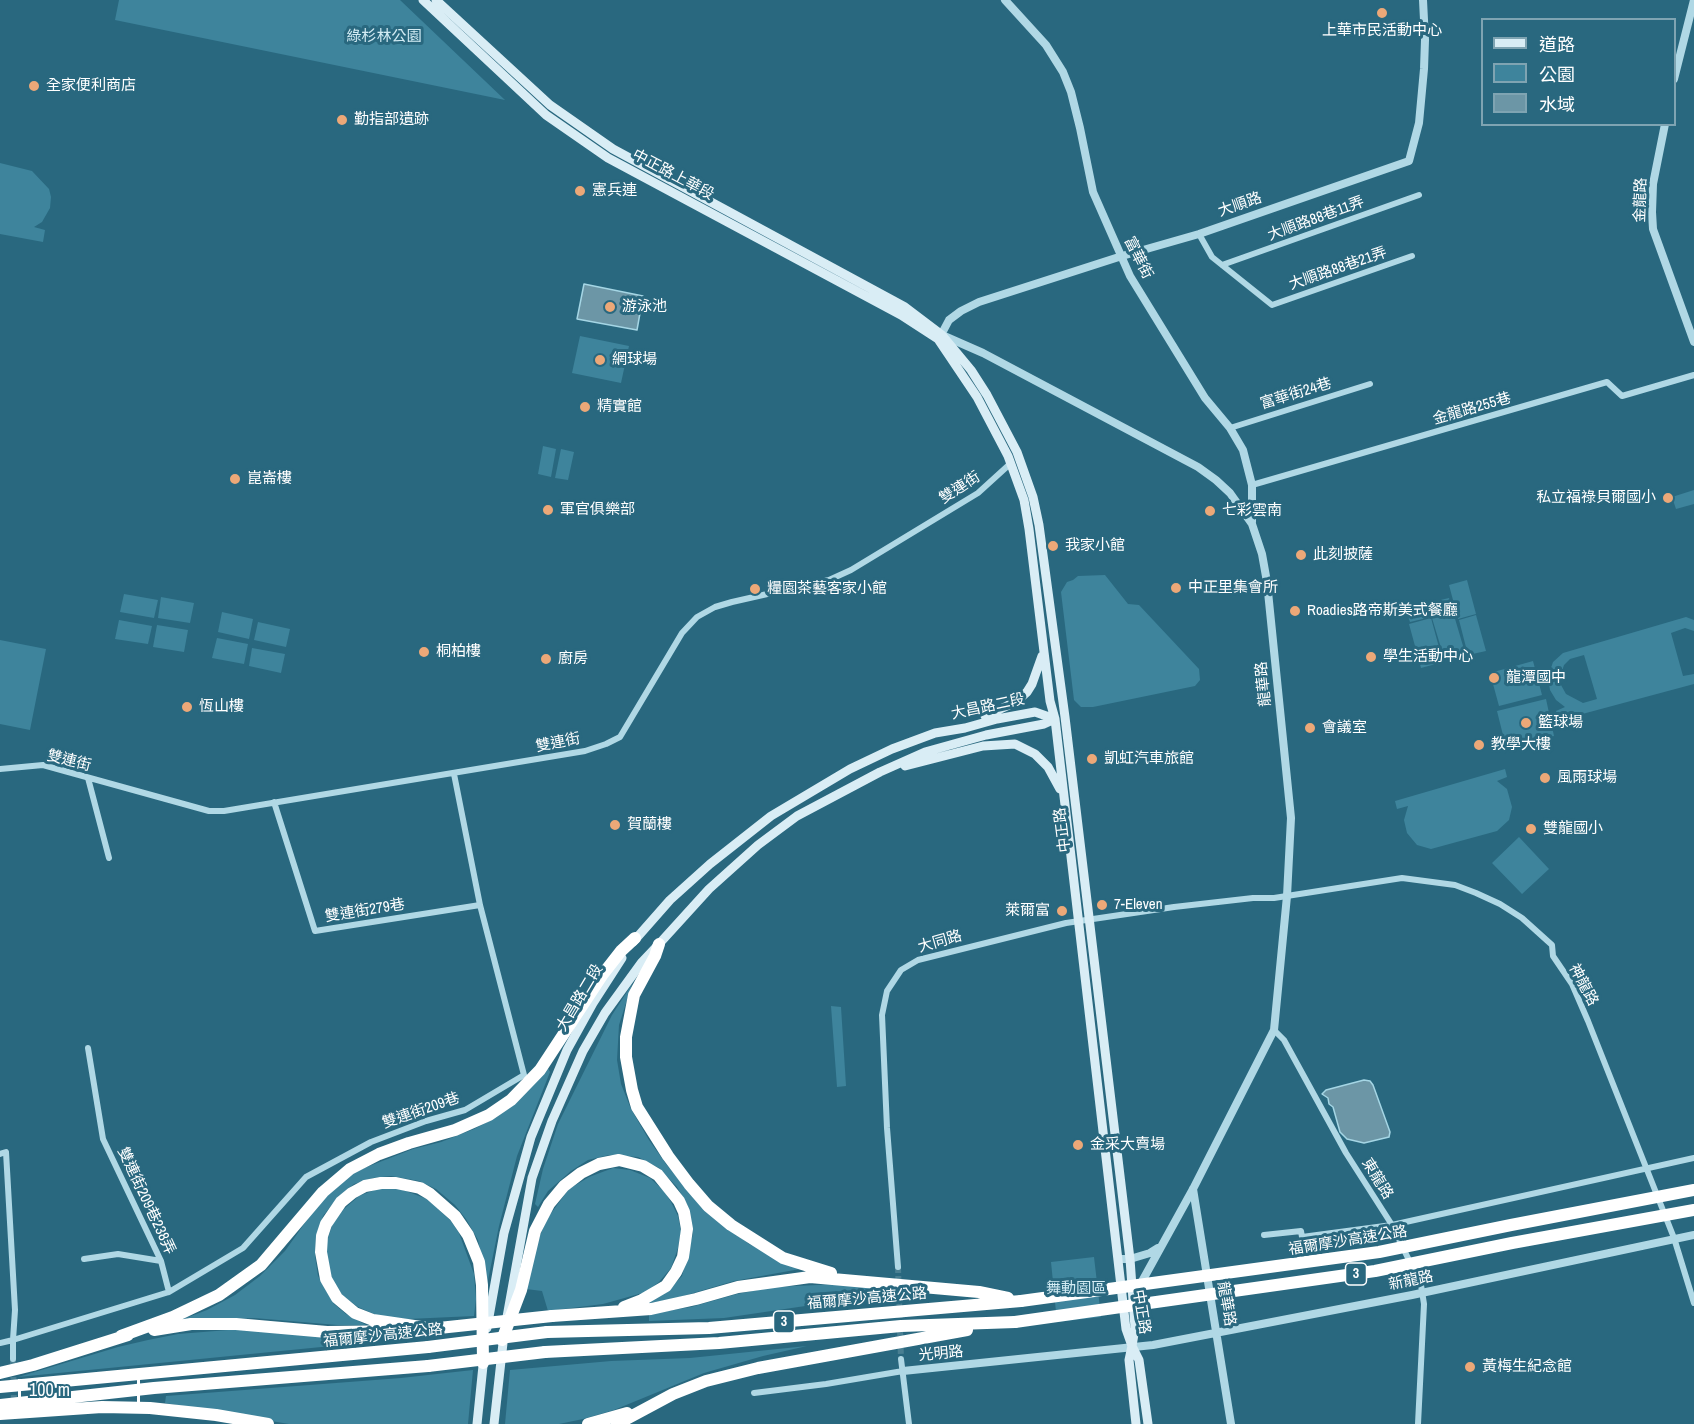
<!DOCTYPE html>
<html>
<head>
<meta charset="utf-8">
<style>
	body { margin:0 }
	#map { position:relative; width:1694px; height:1424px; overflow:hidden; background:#29687f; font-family:"Archivo Narrow","Noto Sans TC",sans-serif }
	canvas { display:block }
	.legend { position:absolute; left:1481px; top:18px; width:195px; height:108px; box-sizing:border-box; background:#29687f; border:2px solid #7fa4b2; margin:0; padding:8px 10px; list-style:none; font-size:18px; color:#fff }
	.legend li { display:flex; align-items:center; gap:12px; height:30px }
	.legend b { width:30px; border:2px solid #7fa4b2 }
	.scale { position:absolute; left:18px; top:1379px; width:122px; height:27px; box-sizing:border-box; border:3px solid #fff; border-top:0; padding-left:8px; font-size:18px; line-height:21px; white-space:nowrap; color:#fff; -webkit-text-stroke:4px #29687f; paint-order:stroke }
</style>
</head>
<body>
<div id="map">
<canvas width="1694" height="1424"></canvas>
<ul class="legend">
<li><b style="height:8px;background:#d9edf5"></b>道路</li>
<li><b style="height:16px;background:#3e849c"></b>公園</li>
<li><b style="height:16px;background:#6c96a6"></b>水域</li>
</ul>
<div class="scale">100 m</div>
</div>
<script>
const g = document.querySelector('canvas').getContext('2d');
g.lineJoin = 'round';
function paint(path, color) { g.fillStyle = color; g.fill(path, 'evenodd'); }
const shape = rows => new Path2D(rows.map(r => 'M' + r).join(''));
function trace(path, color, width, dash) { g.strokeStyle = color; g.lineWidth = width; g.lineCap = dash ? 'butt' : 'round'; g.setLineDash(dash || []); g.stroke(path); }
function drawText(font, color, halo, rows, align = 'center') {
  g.font = font + ' "Archivo Narrow","Noto Sans TC",sans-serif'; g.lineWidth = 6; g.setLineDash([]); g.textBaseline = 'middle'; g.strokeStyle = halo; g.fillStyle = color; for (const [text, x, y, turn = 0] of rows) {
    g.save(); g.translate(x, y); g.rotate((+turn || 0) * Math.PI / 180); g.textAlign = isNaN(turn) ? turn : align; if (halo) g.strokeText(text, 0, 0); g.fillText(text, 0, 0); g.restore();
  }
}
const green = shape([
	[119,0,400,0,505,100,115,20],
	[0,163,32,171,49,189,51,197,50,208,42,222,34,227,45,230,43,242,0,234],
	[580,336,629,346,621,383,572,373],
	[543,446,556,449,551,477,538,474],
	[561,449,574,452,568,480,555,478],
	[1694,490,1694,504,1676,509,1672,497],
	[1105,575,1128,604,1139,605,1199,669,1200,680,1195,686,1093,707,1081,707,1074,700,1061,592,1067,582,1073,580,1078,576],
	[1467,580,1476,614,1458,619,1449,585],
	[124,594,158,600,154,618,120,612],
	[161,597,194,603,190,623,158,618],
	[1449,598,1453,611,1432,616,1428,603],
	[1427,604,1431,617,1410,622,1406,610],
	[222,612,253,619,249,639,218,632],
	[1453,612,1466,656,1445,661,1432,618],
	[1476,615,1486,651,1468,655,1459,620],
	[1686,617,1694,620,1694,631,1685,628,1671,633,1683,676,1694,674,1694,684,1560,720,1556,711,1565,707,1556,700,1550,690,1548,677,1553,662,1563,653],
	[1584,655,1597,699,1583,703,1566,694,1561,685,1561,674,1564,665,1570,659],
	[1431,618,1443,662,1421,668,1409,624],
	[119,620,152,626,148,644,115,639],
	[258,622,290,629,286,647,254,640],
	[157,625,188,630,184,652,153,647],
	[217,638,248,644,244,664,212,658],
	[0,640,46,649,30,730,0,724],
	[252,648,285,654,281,673,249,666],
	[1533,661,1542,695,1499,706,1490,673],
	[1546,699,1554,736,1506,747,1497,711],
	[1505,769,1507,777,1497,781,1507,789,1512,807,1509,820,1497,831,1431,849,1417,845,1407,833,1404,820,1408,806,1397,809,1395,801],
	[1519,837,1549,869,1522,894,1492,863],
	[632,984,619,1025,617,1060,621,1084,631,1109,649,1140,666,1164,701,1207,749,1244,800,1269,734,1281,673,1299,644,1304,667,1292,682,1276,693,1234,687,1204,677,1187,659,1168,638,1157,609,1155,588,1160,571,1171,548,1191,538,1207,535,1204,543,1169,558,1124,612,1015],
	[831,1006,841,1007,846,1086,837,1087],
	[547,1066,550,1072,517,1156,499,1226,487,1285,478,1240,466,1219,455,1205,436,1189,419,1181,391,1176,373,1178,354,1184,339,1196,323,1216,316,1236,315,1256,318,1276,334,1304,346,1314,366,1325,337,1325,254,1318,178,1321,207,1310,235,1295,260,1276,285,1251,319,1203,354,1172,413,1149,441,1142,474,1129,497,1117,525,1093],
	[613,1168,630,1170,650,1178,664,1191,671,1202,678,1216,681,1231,678,1248,671,1268,659,1282,646,1292,603,1304,548,1311,542,1291,526,1289,535,1249,546,1220,569,1189,589,1177],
	[398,1188,427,1199,451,1221,459,1233,474,1274,476,1299,474,1316,408,1319,381,1317,358,1307,343,1296,332,1281,327,1262,327,1241,333,1223,344,1209,359,1196,377,1189],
	[1094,1257,1101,1317,1057,1322,1051,1262],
	[840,1284,892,1290,900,1292,724,1318,649,1321,649,1314,691,1307,737,1294,773,1287],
	[228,1330,260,1330,382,1341,18,1377,118,1347,148,1340,178,1334],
	[807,1346,763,1356,704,1373,614,1410,583,1419,559,1424,505,1424,510,1370,611,1361,690,1358],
	[473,1370,468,1424,289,1424,165,1403,166,1396,401,1378]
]);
const water = shape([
	[584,284,643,296,637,330,577,319,584,284],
	[1364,1080,1370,1081,1373,1085,1390,1132,1389,1137,1364,1143,1347,1139,1340,1132,1333,1107,1329,1104,1328,1098,1322,1094,1326,1090,1364,1080]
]);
const minorTunnel = shape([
	[898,1267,901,1359],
	[13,1359,14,1403]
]);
const minor = shape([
	[1199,234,1212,257,1272,305,1412,256],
	[1222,265,1419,195],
	[1230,428,1370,384],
	[1252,485,1607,382,1622,396,1694,375],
	[0,769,43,765,209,811,224,811,585,751,606,744,620,737,682,633,697,617,715,607,732,602,829,580,851,570,978,493,1011,463],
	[88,778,109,858],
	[274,802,315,931,480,905],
	[1274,1030,1284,1040,1346,1153,1392,1225,1421,1285,1424,1304,1418,1424],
	[0,1154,6,1152,15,1310,13,1340,0,1343],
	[1264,1235,1301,1231,1302,1237,1392,1225,1694,1158],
	[84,1259,118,1254,161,1261],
	[898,1267,887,1128,882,1015,887,991,901,970,918,960,1066,923,1174,907,1253,898,1274,898,1402,878,1455,885,1476,893,1500,904,1522,918,1552,945,1553,956,1572,984,1588,1021,1674,1238,1694,1303],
	[169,1292,243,1248,306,1177,371,1142,426,1121,465,1110,524,1075,480,905,454,774],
	[13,1359,13,1340,169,1292,161,1261,103,1139,88,1048],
	[901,1359,909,1424],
	[754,1393,826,1384,903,1371]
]);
const tertiary = shape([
	[1005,0,1046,45,1063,72,1071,92,1080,128,1093,192,1130,276,1205,398,1230,428,1243,450,1252,485,1252,522],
	[1674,79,1694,0],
	[1665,124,1653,184,1652,212,1653,229,1694,342],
	[942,335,983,353,1198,467,1216,480,1230,493,1252,524,1262,554,1267,582,1291,818,1287,896,1274,1030,1193,1189,1140,1285],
	[940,337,949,320,961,311,979,302,1122,256,1199,234,1409,161,1419,123,1424,69,1425,40,1423,0],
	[1193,1189,1231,1424],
	[1119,1259,1130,1259,1150,1253,1158,1248],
	[903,1371,1153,1345,1412,1295,1694,1235]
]);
const secondary = shape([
	[423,0,546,115,608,158,901,315,938,339,977,397,1008,456,1024,500,1029,529,1050,701,1055,719,1126,1329,1132,1346,1129,1360,1136,1424],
	[436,0,550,105,613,149,905,307,942,335,971,370,987,395,1017,452,1033,497,1039,525,1065,717,1130,1259,1135,1328,1132,1346,1139,1360,1148,1424],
	[985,716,1007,706,1019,699,1027,692,1032,684,1042,656],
	[905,766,983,746,1015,744,1035,754,1048,767,1060,789],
	[633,942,670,900,710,864,771,816,850,769,892,749,935,733,965,728,997,719,1035,712,1055,719],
	[507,1317,532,1178,552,1121,583,1051,605,1013,642,962,659,944,709,889,758,845,797,816,880,772,925,752,986,735,1044,724,1055,719],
	[487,1328,504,1233,531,1137,567,1050,593,1003,622,958],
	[477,1424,484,1356],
	[494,1424,504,1334]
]);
const motorway = shape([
	[659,944,655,956,634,995,626,1037,626,1057,632,1090,637,1107,668,1156,689,1184,708,1206,731,1225,783,1258,831,1273],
	[552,1316,651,1309,696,1299,738,1287,810,1277,979,1292,1008,1298],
	[428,1328,373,1320,355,1313,337,1298,326,1279,321,1252,322,1236,326,1224,341,1202,352,1193,365,1186,381,1183,396,1183,420,1188,430,1194,455,1216,468,1235,479,1262,482,1285,483,1363],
	[154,1330,191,1324,236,1324,327,1332,408,1331],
	[547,1332,709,1328,1021,1301],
	[121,1336,173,1317,219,1295,261,1265,323,1192,350,1169,379,1154,409,1143,455,1130,489,1115,511,1100,540,1070,603,974,621,951,635,938],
	[502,1340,521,1290,535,1231,549,1204,564,1186,581,1173,599,1164,619,1160,643,1166,658,1175,679,1201,684,1212,687,1229,683,1257,676,1272,666,1286,642,1300,624,1307],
	[545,1352,719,1343,901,1326,1015,1322],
	[0,1373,33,1365,128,1335],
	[0,1387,428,1347],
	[0,1405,154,1388,428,1366],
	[0,1414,102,1407,150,1408,216,1415,268,1424],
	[588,1424,627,1413],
	[617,1424,673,1394,706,1381,758,1368,967,1330]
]);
const motorwayBridge = shape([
	[1021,1301,1379,1252,1511,1225,1694,1190],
	[1015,1322,1375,1271,1512,1243,1694,1210],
	[439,1328,552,1316],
	[428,1347,547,1332],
	[428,1366,545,1352]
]);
const markers = [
	[1382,13,6,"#eca878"],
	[34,86,6,"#eca878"],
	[342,120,6,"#eca878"],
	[580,191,6,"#eca878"],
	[610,307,6,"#eca878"],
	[600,360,6,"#eca878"],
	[585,407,6,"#eca878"],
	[235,479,6,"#eca878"],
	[1668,498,6,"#eca878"],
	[548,510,6,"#eca878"],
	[1210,511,6,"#eca878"],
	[1053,546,6,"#eca878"],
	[1301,555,6,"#eca878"],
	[1176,588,6,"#eca878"],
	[755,589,6,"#eca878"],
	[1295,611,6,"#eca878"],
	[424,652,6,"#eca878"],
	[1371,657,6,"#eca878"],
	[546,659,6,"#eca878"],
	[1494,678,6,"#eca878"],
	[187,707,6,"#eca878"],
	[1526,723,6,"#eca878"],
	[1310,728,6,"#eca878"],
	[1479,745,6,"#eca878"],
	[1092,759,6,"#eca878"],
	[1545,778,6,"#eca878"],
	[615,825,6,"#eca878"],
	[1531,829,6,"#eca878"],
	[1102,905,6,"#eca878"],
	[1062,911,6,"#eca878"],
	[1078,1145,6,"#eca878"],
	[1470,1367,6,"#eca878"]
];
const shields = [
	[1356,1274,21],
	[784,1322,21]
];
const shieldNames = [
	["3",1356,1274],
	["3",784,1322]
];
const poiNames = [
	["上華市民活動中心",1382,31,"center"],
	["全家便利商店",46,86],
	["勤指部遺跡",354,120],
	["憲兵連",592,191],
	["游泳池",622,307],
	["網球場",612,360],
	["精實館",597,407],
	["崑崙樓",247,479],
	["私立福祿貝爾國小",1656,498,"right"],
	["軍官俱樂部",560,510],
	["七彩雲南",1222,511],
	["我家小館",1065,546],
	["此刻披薩",1313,555],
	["中正里集會所",1188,588],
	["糧園茶藝客家小館",767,589],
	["Roadies路帝斯美式餐廳",1307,611],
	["桐柏樓",436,652],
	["學生活動中心",1383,657],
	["廚房",558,659],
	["龍潭國中",1506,678],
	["恆山樓",199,707],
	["籃球場",1538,723],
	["會議室",1322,728],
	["教學大樓",1491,745],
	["凱虹汽車旅館",1104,759],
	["風雨球場",1557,778],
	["賀蘭樓",627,825],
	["雙龍國小",1543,829],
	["7-Eleven",1114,905],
	["萊爾富",1050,911,"right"],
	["金采大賣場",1090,1145],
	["黃梅生紀念館",1482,1367]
];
const parkNames = [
	["綠杉林公園",384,37],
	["舞動園區",1076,1289]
];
const streetNames = [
	["中正路上華段",673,175,28],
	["金龍路",1641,200,-88],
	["大順路",1240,205,-19],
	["大順路88巷11弄",1316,219,-20],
	["富華街",1138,258,63],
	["大順路88巷21弄",1338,269,-19],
	["富華街24巷",1296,394,-17],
	["金龍路255巷",1472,409,-16],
	["雙連街",960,488,-33],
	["龍華路",1264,684,-96],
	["大昌路二段",988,707,-12],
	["雙連街",558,743,-11],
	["雙連街",69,761,14],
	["中正路",1063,830,-97],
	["雙連街279巷",365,911,-9],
	["大同路",940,942,-16],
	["神龍路",1583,985,62],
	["大昌路二段",580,998,-59],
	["雙連街209巷",421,1111,-19],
	["東龍路",1377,1179,58],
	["雙連街209巷238弄",146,1201,65],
	["福爾摩沙高速公路",1348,1241,-9],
	["新龍路",1411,1281,-12],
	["福爾摩沙高速公路",867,1299,-5],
	["龍華路",1226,1304,80],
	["中正路",1141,1312,81],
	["福爾摩沙高速公路",383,1336,-6],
	["光明路",941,1354,-5]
];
paint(green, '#3e849c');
paint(water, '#6c96a6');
trace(water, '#a5d6e5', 1.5);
trace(minorTunnel, '#497f92', 6, [6, 3]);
trace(minor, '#b0d8e5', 6);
trace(tertiary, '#b0d8e5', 8);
trace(secondary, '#d9edf5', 9);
trace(motorway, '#fff', 12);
trace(motorwayBridge, '#fff', 12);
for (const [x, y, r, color] of markers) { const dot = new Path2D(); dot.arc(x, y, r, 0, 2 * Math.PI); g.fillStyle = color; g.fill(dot); trace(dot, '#29687f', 2); }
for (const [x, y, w] of shields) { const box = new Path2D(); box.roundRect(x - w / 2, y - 11, w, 22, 4.5); g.fillStyle = '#29687f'; g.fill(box); trace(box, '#fff', 1.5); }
drawText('bold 14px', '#fff', null, shieldNames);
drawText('15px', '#fff', '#29687f', poiNames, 'left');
drawText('15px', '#d3ecf4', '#29687f', parkNames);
drawText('15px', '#fff', '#29687f', streetNames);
</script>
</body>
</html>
